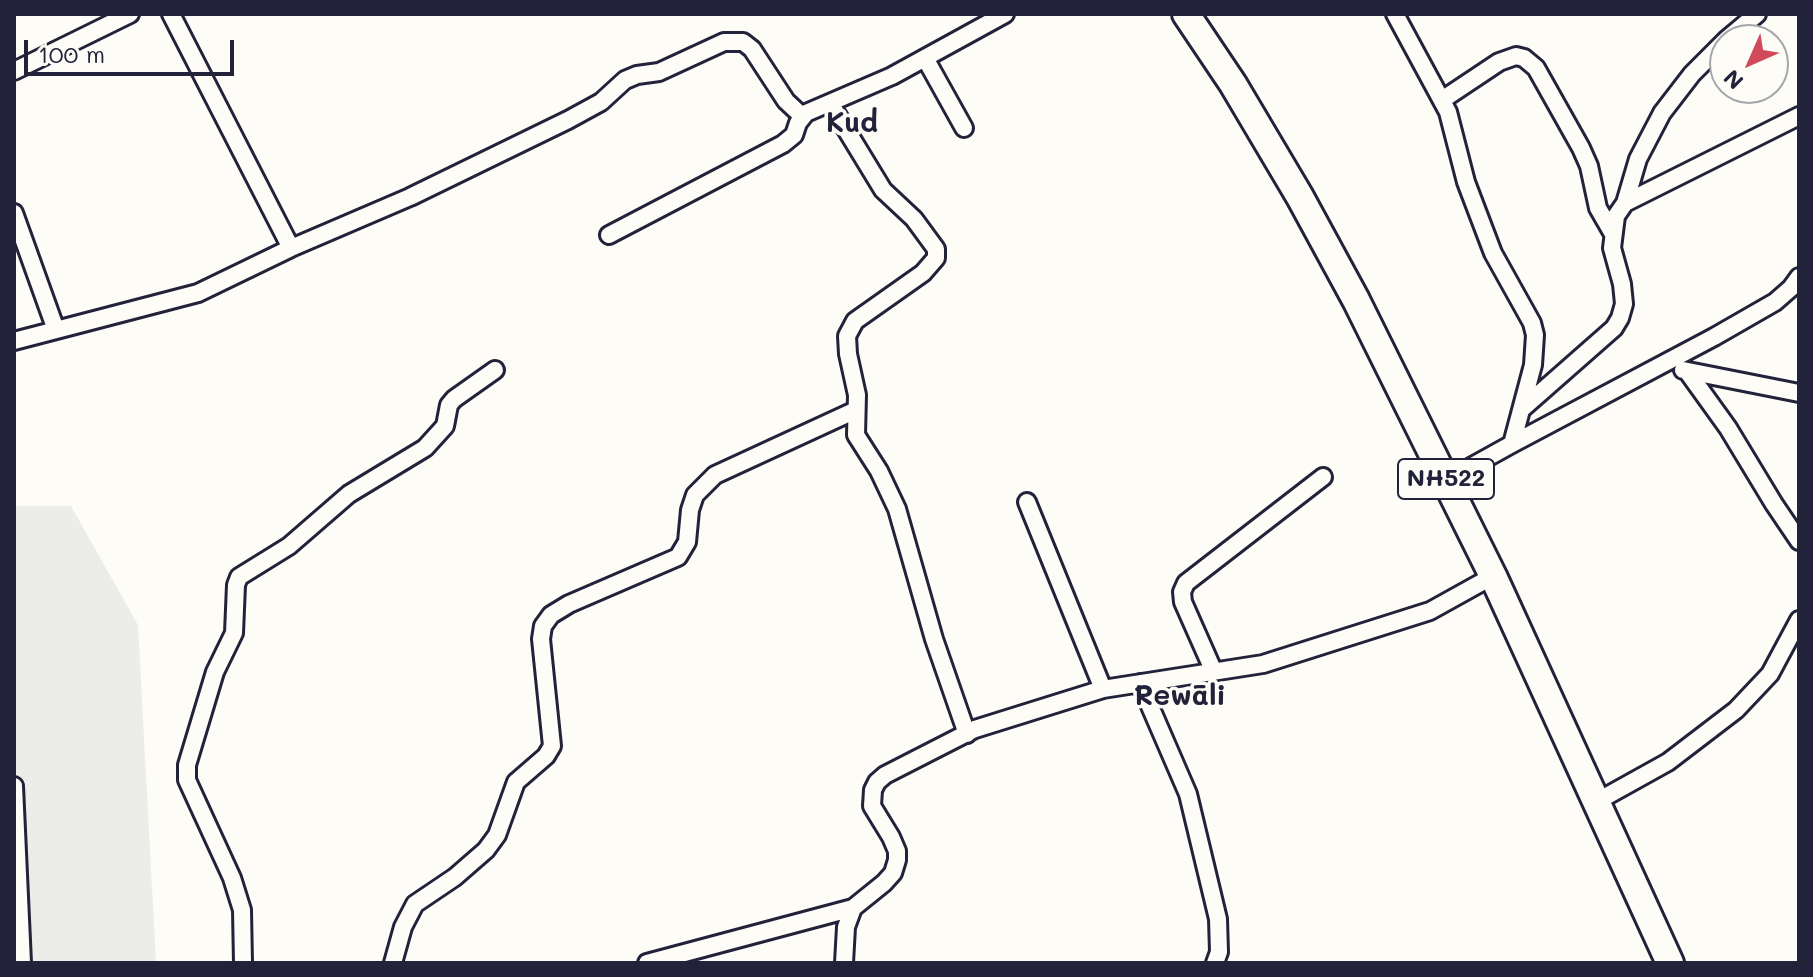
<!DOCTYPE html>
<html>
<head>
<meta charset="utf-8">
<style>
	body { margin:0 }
	#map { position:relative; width:1813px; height:977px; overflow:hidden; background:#fdfcf7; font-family:Mali,sans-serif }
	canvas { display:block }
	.frame { position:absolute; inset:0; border:16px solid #22223b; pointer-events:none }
	.north { position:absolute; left:1709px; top:24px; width:80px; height:80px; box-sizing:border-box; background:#fdfcf7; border:2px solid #a5a5ac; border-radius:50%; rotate:225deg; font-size:22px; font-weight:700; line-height:32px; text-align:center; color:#22223b }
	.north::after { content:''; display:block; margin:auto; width:28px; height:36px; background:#d1495b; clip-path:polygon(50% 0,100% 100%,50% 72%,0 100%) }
	.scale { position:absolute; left:24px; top:40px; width:210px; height:36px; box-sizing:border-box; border:4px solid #22223b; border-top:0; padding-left:10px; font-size:24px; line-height:28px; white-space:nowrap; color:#22223b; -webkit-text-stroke:6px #fdfcf7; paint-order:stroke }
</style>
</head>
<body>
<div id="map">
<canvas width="1813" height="977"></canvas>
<div class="frame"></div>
<div class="north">N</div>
<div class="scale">100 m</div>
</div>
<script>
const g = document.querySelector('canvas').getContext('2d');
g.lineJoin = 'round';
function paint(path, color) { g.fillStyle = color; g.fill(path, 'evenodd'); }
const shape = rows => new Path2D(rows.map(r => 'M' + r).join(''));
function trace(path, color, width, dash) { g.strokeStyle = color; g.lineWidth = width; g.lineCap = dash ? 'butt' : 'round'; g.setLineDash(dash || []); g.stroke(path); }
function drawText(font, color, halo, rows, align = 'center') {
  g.font = font + ' Mali,sans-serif'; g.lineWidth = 7; g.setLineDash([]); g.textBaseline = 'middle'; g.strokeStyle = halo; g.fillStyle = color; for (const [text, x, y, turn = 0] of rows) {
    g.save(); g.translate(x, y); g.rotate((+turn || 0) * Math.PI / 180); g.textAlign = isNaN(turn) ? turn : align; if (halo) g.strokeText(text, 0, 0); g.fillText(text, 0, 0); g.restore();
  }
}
const built = shape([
	[14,506,71,506,138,625,156,963,14,963]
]);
const minor = shape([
	[171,14,291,248],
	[1395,14,1448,112,1466,182,1493,253,1532,323,1535,335,1533,365,1512,444],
	[1726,40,1757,14],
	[925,58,964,128],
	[14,71,130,14],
	[1442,100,1499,62,1516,56,1524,58,1536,68,1581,148,1589,166,1598,208,1613,234],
	[830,103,883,190,914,219,936,249,936,258,923,273,855,321,847,336,848,354,857,395,856,435,879,471,897,509,934,639,967,734],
	[1625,203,1638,159,1662,113,1692,74,1725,41],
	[14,213,56,330],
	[609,235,783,144,794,135,798,123,806,113,892,76,1005,14],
	[14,341,198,293,291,248,410,197,568,120,601,102,625,80,637,75,659,72,724,42,743,42,752,49,786,101,802,116],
	[1683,370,1799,393],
	[1687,371,1728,428,1774,504,1799,541],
	[1523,408,1614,328,1620,318,1624,304,1622,284,1612,248,1616,216,1625,203,1799,116],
	[1447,480,1512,444,1714,337,1775,302,1791,288,1799,277],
	[1027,502,1103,689],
	[1214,672,1183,602,1182,592,1186,583,1323,477],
	[1140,683,1188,794,1218,919,1219,952,1215,963],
	[14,786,22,963],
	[1596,802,1668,762,1736,710,1770,674,1799,620],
	[243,963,242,910,232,878,187,780,187,765,215,672,234,633,236,585,239,577,289,546,349,494,425,448,445,426,449,405,454,399,495,370],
	[393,963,403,927,415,904,455,877,486,850,497,835,516,782,546,756,552,746,541,639,543,626,551,615,569,604,678,557,687,542,690,510,695,495,715,475,856,410],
	[647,963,853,908],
	[844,963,846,927,853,908,884,883,893,873,897,860,897,851,891,837,872,806,873,790,877,782,885,775,975,729,1103,689,1263,664,1430,611,1493,576]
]);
const trunk = shape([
	[1186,14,1233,84,1300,197,1356,300,1493,576,1670,963]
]);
const shields = [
	[1446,479,96]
];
const shieldNames = [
	["NH522",1446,479]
];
const neighbourhoodNames = [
	["Kud",852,123],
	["Rewāli",1180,696]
];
paint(built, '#ecece9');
trace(minor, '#22223b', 22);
trace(trunk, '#22223b', 32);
trace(minor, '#fdfcf7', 16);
trace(trunk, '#fdfcf7', 26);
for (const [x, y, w] of shields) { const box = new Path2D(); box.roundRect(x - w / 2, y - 20, w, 40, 6); g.fillStyle = '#fdfcf7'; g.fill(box); trace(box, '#22223b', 2); }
drawText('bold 24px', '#22223b', null, shieldNames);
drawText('bold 28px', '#22223b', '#fdfcf7', neighbourhoodNames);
</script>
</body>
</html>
